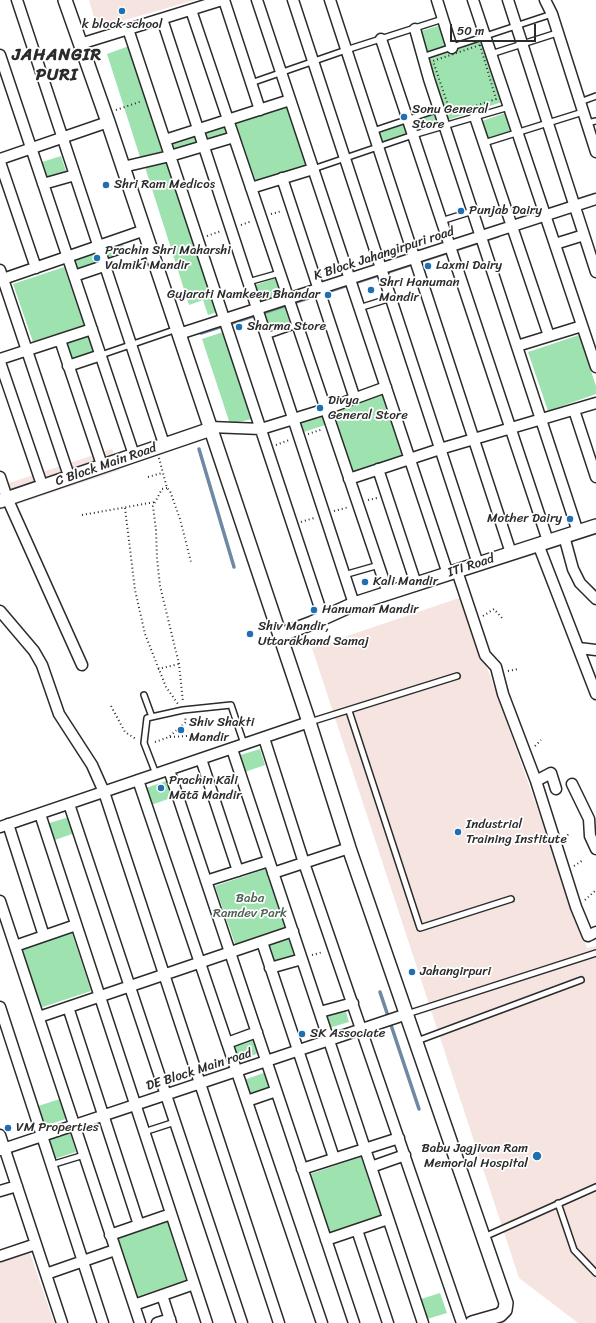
<!DOCTYPE html>
<html>
<head>
<meta charset="utf-8">
<style>
	body { margin:0 }
	#map { position:relative; width:596px; height:1323px; overflow:hidden; background:#fff; font-family:Sriracha,sans-serif }
	canvas { display:block }
	.scale { position:absolute; left:450px; top:24px; width:86px; height:18px; box-sizing:border-box; border:2px solid #2b2b2b; border-top:0; padding-left:5px; font-size:12px; line-height:14px; white-space:nowrap; color:#2b2b2b; -webkit-text-stroke:3px #fff; paint-order:stroke }
</style>
</head>
<body>
<div id="map">
<canvas width="596" height="1323"></canvas>
<div class="scale">50 m</div>
</div>
<script>
const g = document.querySelector('canvas').getContext('2d');
g.lineJoin = 'round';
function paint(path, color) { g.fillStyle = color; g.fill(path, 'evenodd'); }
const shape = rows => new Path2D(rows.map(r => 'M' + r).join(''));
function trace(path, color, width, dash) { g.strokeStyle = color; g.lineWidth = width; g.lineCap = dash ? 'butt' : 'round'; g.setLineDash(dash || []); g.stroke(path); }
function drawText(font, color, halo, rows, align = 'center') {
  g.font = font + ' Sriracha,sans-serif'; g.lineWidth = 3.5; g.setLineDash([]); g.textBaseline = 'middle'; g.strokeStyle = halo; g.fillStyle = color; for (const [text, x, y, turn = 0] of rows) {
    g.save(); g.translate(x, y); g.rotate((+turn || 0) * Math.PI / 180); g.textAlign = isNaN(turn) ? turn : align; if (halo) g.strokeText(text, 0, 0); g.fillText(text, 0, 0); g.restore();
  }
}
const built = shape([
	[89,0,195,0,97,28],
	[112,449,120,470,0,510,0,486],
	[462,597,587,948,596,946,596,1323,578,1323,519,1278,312,648],
	[30,1253,54,1323,0,1323,0,1262]
]);
const green = shape([
	[441,25,448,48,425,55,418,32],
	[482,41,502,102,448,120,428,59],
	[129,46,164,154,140,157,107,54],
	[287,106,307,165,256,182,236,124],
	[438,112,442,124,417,133,412,121],
	[505,113,511,131,488,139,482,121],
	[227,121,231,136,205,144,201,130],
	[404,123,408,135,381,145,376,132],
	[195,131,200,146,174,154,169,139],
	[61,156,66,171,46,177,42,162],
	[167,159,217,312,208,315,203,300,189,305,145,167],
	[122,242,127,255,107,261,103,248],
	[98,251,102,264,76,273,72,259],
	[64,267,84,325,33,342,13,284],
	[276,278,282,295,260,302,255,285],
	[285,307,290,324,268,331,263,314],
	[223,332,252,419,230,424,202,339],
	[90,334,96,352,70,361,64,342],
	[579,335,596,386,596,394,548,411,528,352],
	[383,393,404,456,353,474,332,411],
	[324,411,328,424,301,433,297,420],
	[260,749,265,765,242,773,237,756],
	[169,780,174,797,151,805,146,788],
	[69,817,75,833,52,841,46,824],
	[266,869,286,927,235,944,215,886],
	[72,933,91,991,40,1008,21,950],
	[289,939,294,956,273,963,267,946],
	[345,1009,349,1022,329,1028,325,1015],
	[253,1036,259,1053,237,1061,231,1043],
	[266,1072,272,1089,250,1097,244,1080],
	[60,1099,66,1119,44,1126,38,1106],
	[70,1132,76,1152,54,1159,48,1139],
	[361,1157,381,1216,330,1233,310,1174],
	[167,1221,186,1280,136,1297,116,1239],
	[440,1293,447,1313,424,1320,418,1300]
]);
const stream = shape([
	[201,333,498,236],
	[199,449,234,567],
	[380,992,419,1109]
]);
const path = shape([
	[480,45,496,99,451,114,433,61,480,45],
	[116,110,142,101],
	[271,214,282,211],
	[241,225,252,221],
	[207,236,221,231],
	[308,434,323,429],
	[276,445,289,440],
	[159,458,167,488,170,491,180,519,191,562],
	[148,477,162,473],
	[167,488,162,489,153,506,156,530,157,558,160,586,179,664,183,702],
	[368,500,377,498],
	[125,508,135,590,145,634,166,687,178,704],
	[334,511,349,507],
	[82,515,155,502],
	[301,522,314,518],
	[483,616,494,609,502,618],
	[158,669,179,664],
	[508,671,518,669],
	[111,706,125,732,136,739],
	[170,737,201,735,204,742],
	[155,742,169,737,186,722,185,717],
	[535,746,541,740],
	[566,839,569,832],
	[574,866,583,860],
	[585,900,596,890],
	[312,955,323,952]
]);
const service = shape([
	[491,54,557,33],
	[422,57,552,14],
	[251,83,346,50,443,19],
	[580,102,596,96],
	[587,123,596,121],
	[373,131,439,109],
	[484,143,583,112],
	[313,169,413,135,509,107],
	[441,221,473,211],
	[248,282,280,273],
	[359,308,391,298],
	[266,336,297,325],
	[101,355,177,329],
	[344,575,379,565],
	[144,695,152,717],
	[349,711,420,928,511,899],
	[310,722,457,676],
	[156,774,144,743,147,718,183,710,231,705,244,744],
	[407,1014,596,953],
	[417,1041,581,980],
	[144,1132,175,1122],
	[51,1165,84,1155],
	[558,1203,574,1250,596,1273],
	[484,1237,596,1187]
]);
const minor = shape([
	[17,0,162,438],
	[224,0,260,110],
	[257,0,448,574],
	[293,0,478,564],
	[330,0,511,553],
	[437,0,452,48],
	[473,0,596,367],
	[508,0,596,272],
	[545,0,552,14,596,152],
	[191,10,388,593],
	[162,19,354,604],
	[128,29,323,617],
	[415,29,429,79,578,532],
	[381,39,548,541],
	[80,44,222,0],
	[0,55,134,455],
	[475,117,549,336],
	[165,140,290,100],
	[0,159,108,122],
	[0,162,36,268],
	[123,167,170,156,234,137],
	[282,178,355,399],
	[43,184,75,175],
	[251,188,313,169],
	[555,244,584,235],
	[0,270,67,470],
	[74,276,151,250],
	[0,280,145,230],
	[179,334,596,199],
	[60,340,100,459],
	[517,346,582,326],
	[0,359,92,329],
	[0,362,40,479],
	[68,366,101,355],
	[574,410,596,477],
	[210,427,261,429,326,409,386,387],
	[378,469,416,584],
	[0,477,7,498,82,665],
	[349,479,440,449,596,403],
	[564,536,573,569,580,583,596,599],
	[538,544,596,694],
	[457,571,485,655,496,667,503,694,536,781,576,907,588,936,596,932],
	[0,611,34,651,42,665,59,714,92,765,104,792,279,1323],
	[579,648,596,650],
	[264,738,304,863,462,1323],
	[232,749,423,1323],
	[201,759,238,871],
	[169,770,354,1323],
	[138,780,322,1323],
	[536,781,551,773,556,789],
	[572,784,589,819,590,836,596,849],
	[69,804,242,1323],
	[40,814,207,1323],
	[8,824,44,936],
	[0,827,309,722],
	[273,873,349,848],
	[206,881,269,861],
	[0,901,140,1323],
	[262,942,334,1158],
	[15,946,76,925],
	[270,968,302,959],
	[0,1007,103,1323],
	[68,1007,139,1225],
	[320,1012,353,1003],
	[39,1017,293,931],
	[227,1043,257,1032],
	[247,1101,276,1091],
	[0,1135,62,1323],
	[0,1150,407,1014],
	[371,1167,405,1155],
	[302,1169,399,1138],
	[0,1191,17,1186],
	[357,1230,388,1323],
	[110,1235,171,1214],
	[326,1240,388,1219],
	[0,1256,36,1244],
	[46,1274,115,1250],
	[162,1295,171,1323],
	[134,1305,194,1284],
	[157,1323,170,1319]
]);
const tertiary = shape([
	[65,0,108,122,309,722,349,848,506,1303,505,1310,500,1315,472,1323],
	[0,501,211,429],
	[280,635,312,623,354,604,596,526]
]);
const markers = [
	[122,11,4,"#1f6fb2"],
	[404,117,4,"#1f6fb2"],
	[106,185,4,"#1f6fb2"],
	[461,211,4,"#1f6fb2"],
	[97,258,4,"#1f6fb2"],
	[428,266,4,"#1f6fb2"],
	[371,290,4,"#1f6fb2"],
	[328,295,4,"#1f6fb2"],
	[239,327,4,"#1f6fb2"],
	[320,408,4,"#1f6fb2"],
	[570,519,4,"#1f6fb2"],
	[365,582,4,"#1f6fb2"],
	[314,610,4,"#1f6fb2"],
	[250,634,4,"#1f6fb2"],
	[181,730,4,"#1f6fb2"],
	[161,788,4,"#1f6fb2"],
	[458,832,4,"#1f6fb2"],
	[412,972,4,"#1f6fb2"],
	[302,1034,4,"#1f6fb2"],
	[8,1128,4,"#1f6fb2"],
	[537,1156,5,"#1f6fb2"]
];
const poiNames = [
	["k block school",122,25,"center"],
	["Sonu General",412,110],
	["Store",412,125],
	["Shri Ram Medicos",114,185],
	["Punjab Dairy",469,211],
	["Prachin Shri Maharshi",105,251],
	["Valmiki Mandir",105,266],
	["Laxmi Dairy",436,266],
	["Shri Hanuman",379,283],
	["Mandir",379,298],
	["Gujarati Namkeen Bhandar",320,295,"right"],
	["Sharma Store",247,327],
	["Divya",328,401],
	["General Store",328,416],
	["Mother Dairy",562,519,"right"],
	["Kali Mandir",373,582],
	["Hanuman Mandir",322,610],
	["Shiv Mandir,",258,627],
	["Uttarakhand Samaj",258,642],
	["Shiv Shakti",189,723],
	["Mandir",189,738],
	["Prachin Kāli",169,781],
	["Mātā Mandir",169,796],
	["Industrial",466,825],
	["Training Institute",466,840],
	["Jahangirpuri",420,972],
	["SK Associate",310,1034],
	["VM Properties",16,1128],
	["Babu Jagjivan Ram",528,1149,"right"],
	["Memorial Hospital",528,1164,"right"]
];
const streetNames = [
	["K Block Jahangirpuri road",384,254,-18],
	["C Block Main Road",106,465,-19],
	["ITI Road",471,566,-18],
	["DE Block Main road",199,1070,-18]
];
const parkNames = [
	["Baba",250,899],
	["Ramdev Park",250,914]
];
const districtNames = [
	["JAHANGIR",57,56],
	["PURI",57,76]
];
paint(built, '#f5e4e0');
paint(green, '#9ee3af');
trace(stream, '#6e89a4', 3.5);
trace(service, '#2b2b2b', 8);
trace(minor, '#2b2b2b', 13);
trace(tertiary, '#2b2b2b', 16);
trace(path, '#2b2b2b', 2, [1, 3]);
trace(service, '#fff', 5);
trace(minor, '#fff', 10);
trace(tertiary, '#fff', 13);
for (const [x, y, r, color] of markers) { const dot = new Path2D(); dot.arc(x, y, r, 0, 2 * Math.PI); g.fillStyle = color; g.fill(dot); trace(dot, '#fff', 1.5); }
drawText('13px', '#2b2b2b', '#fff', poiNames, 'left');
drawText('13px', '#2b2b2b', '#fff', streetNames);
drawText('13px', '#4e6253', '#fff', parkNames);
g.letterSpacing = '1px';
drawText('bold 17px', '#2b2b2b', '#fff', districtNames);
g.letterSpacing = '0px';
</script>
</body>
</html>
